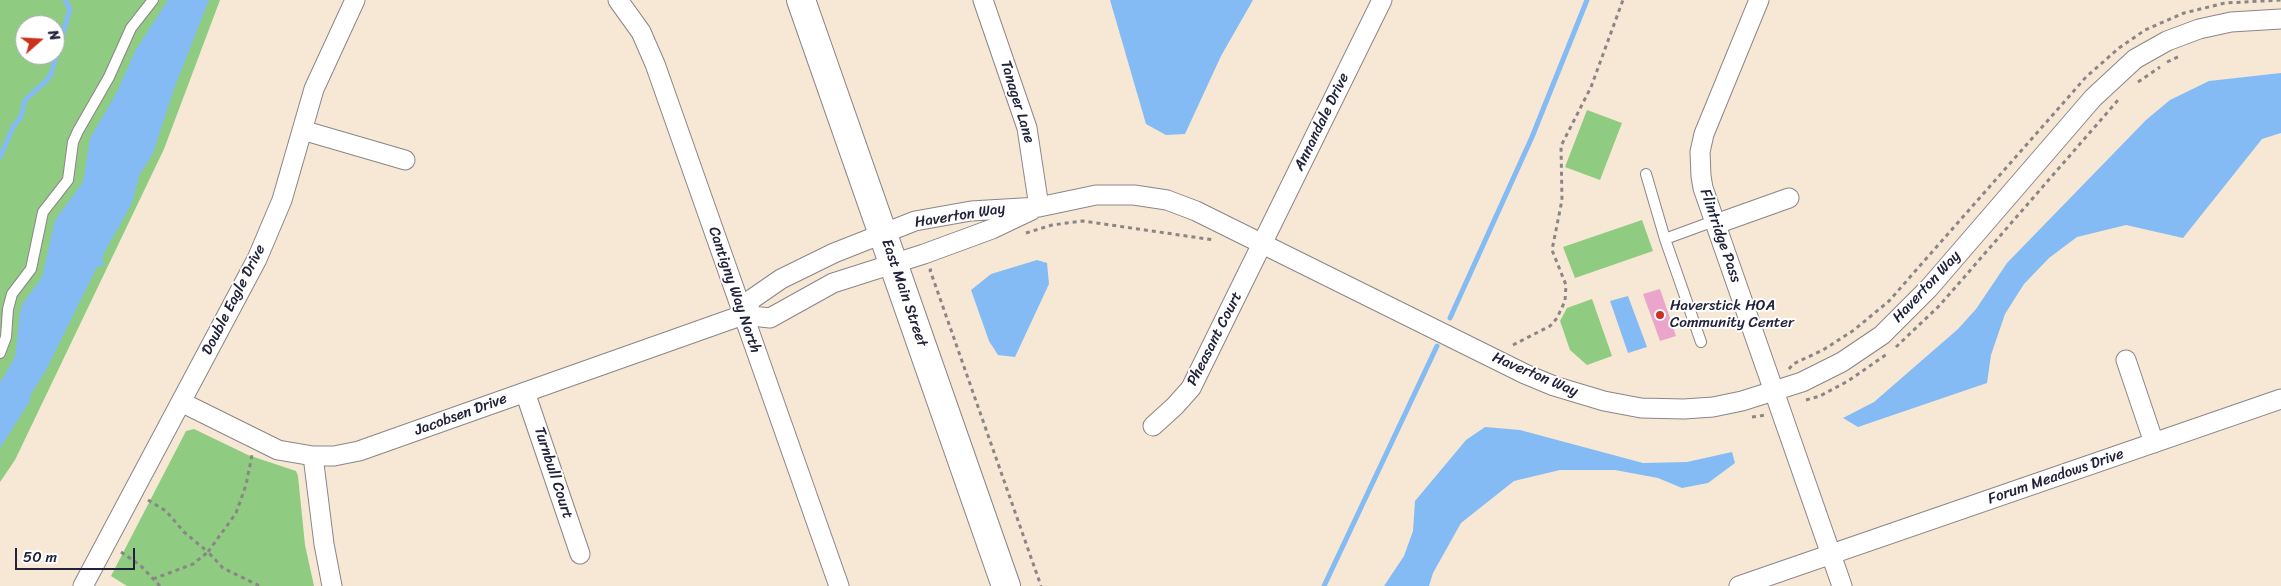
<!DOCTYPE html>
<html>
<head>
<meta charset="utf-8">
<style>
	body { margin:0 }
	#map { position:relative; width:2281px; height:586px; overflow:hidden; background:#f6e8d4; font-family:Sriracha,sans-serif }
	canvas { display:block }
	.north { position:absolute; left:15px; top:15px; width:50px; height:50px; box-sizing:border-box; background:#fff; border:1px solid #a7a7b1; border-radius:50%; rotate:71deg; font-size:14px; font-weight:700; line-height:20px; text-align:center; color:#22223b }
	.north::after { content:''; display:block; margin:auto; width:18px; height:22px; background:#c8321e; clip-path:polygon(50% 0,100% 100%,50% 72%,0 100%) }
	.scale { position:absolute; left:15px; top:548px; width:120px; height:22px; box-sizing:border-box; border:2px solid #22223b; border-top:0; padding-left:6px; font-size:15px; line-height:18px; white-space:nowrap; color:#22223b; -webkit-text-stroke:4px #fff; paint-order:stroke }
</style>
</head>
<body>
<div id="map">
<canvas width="2281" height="586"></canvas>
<div class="north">N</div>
<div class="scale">50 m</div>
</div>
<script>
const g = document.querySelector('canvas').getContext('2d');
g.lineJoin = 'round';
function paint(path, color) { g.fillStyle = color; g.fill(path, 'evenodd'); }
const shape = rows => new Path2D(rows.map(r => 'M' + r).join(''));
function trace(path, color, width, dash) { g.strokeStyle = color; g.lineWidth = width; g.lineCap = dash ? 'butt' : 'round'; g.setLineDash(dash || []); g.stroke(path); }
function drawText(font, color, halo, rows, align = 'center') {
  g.font = font + ' Sriracha,sans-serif'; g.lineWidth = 4; g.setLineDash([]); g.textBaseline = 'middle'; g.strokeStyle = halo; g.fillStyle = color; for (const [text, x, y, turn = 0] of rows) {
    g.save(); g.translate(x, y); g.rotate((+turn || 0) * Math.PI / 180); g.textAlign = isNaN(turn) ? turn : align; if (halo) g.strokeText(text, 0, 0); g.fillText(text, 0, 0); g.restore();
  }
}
const green = shape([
	[0,0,220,0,164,149,15,460,0,482],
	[25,25,55,25,55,55,25,55],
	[1587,110,1622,123,1600,180,1565,167],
	[1642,220,1653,251,1575,278,1563,247],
	[1592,299,1612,356,1587,365,1570,350,1560,321,1567,308],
	[194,429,248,455,296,471,298,476,305,545,314,586,127,586,111,576,186,431]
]);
const water = shape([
	[168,0,209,0,174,89,153,153,139,176,132,203,103,255,102,262,106,265,97,267,46,370,30,396,30,401,0,448,0,383,15,357,20,312,23,303,42,277,55,220,83,182,90,138,117,92,135,51],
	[1110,0,1253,0,1221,56,1185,134,1166,135,1146,124],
	[2281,73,2281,133,2262,139,2183,238,2126,225,2077,237,2049,258,2024,284,2005,314,1991,355,1987,383,1858,427,1843,418,1874,402,1958,329,1976,309,2007,263,2146,120,2170,100,2209,81],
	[1037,260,1047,263,1049,284,1015,357,998,355,989,341,971,290,991,274],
	[1628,296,1647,347,1628,353,1610,301],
	[1485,427,1520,430,1643,463,1687,462,1732,452,1735,463,1708,483,1682,488,1658,478,1615,470,1560,470,1514,481,1461,523,1433,573,1429,586,1384,586,1404,556,1413,531,1415,501,1466,440]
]);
const stream = shape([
	[0,157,13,127,21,117,25,100,47,80,51,74,70,9,65,0],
	[1450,318,1532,137,1587,0],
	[1324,586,1437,346]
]);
const building = shape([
	[1660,289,1676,336,1660,341,1643,294]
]);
const path = shape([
	[2167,62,2180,56],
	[2138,82,2160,67],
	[1026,233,1052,225,1083,221,1214,240],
	[932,270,930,270,1041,586],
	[1513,345,1550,326,1557,318,1565,301,1566,285,1552,250,1562,200,1561,146,1591,87,1623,0],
	[1896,347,1940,305,2119,99],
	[1789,369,1793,364,1823,350,1854,330,1889,301,2086,77,2119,48,2145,30,2184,13,2225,3,2281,0],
	[1806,400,1820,396,1848,381,1887,354],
	[1752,417,1766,415],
	[148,500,166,511,184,532,208,552,236,513,246,485,252,455],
	[121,552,140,565,160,586],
	[153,579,193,564,208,552,223,568,260,586]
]);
const lane = shape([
	[1646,174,1665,239],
	[1701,342,1665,239,1714,221],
	[0,353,6,337,8,309,12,294,31,269,43,212,68,180,73,142,78,131,109,77,131,28,153,0]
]);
const street = shape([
	[618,0,641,32,655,64,839,586],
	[983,0,1027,128,1039,207],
	[1759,0,1704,134,1700,152,1701,176,1703,188,1842,586],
	[302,130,405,160],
	[1716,224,1789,198],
	[743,315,752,299,781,279,834,253,915,221,971,211,1039,207,1096,195,1134,195,1167,200,1196,211,1525,374,1554,386,1604,401,1641,408,1684,409,1713,407,1742,401,1802,382,1842,362,1882,335,1929,288,2093,98,2135,59,2167,41,2199,29,2231,22,2281,19],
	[2126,360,2154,443],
	[525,392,580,554],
	[181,402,278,450,313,456,334,456,359,451,743,315,770,318,833,283,924,254,992,229,1032,210],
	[1153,426,1175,406,1191,388,1382,0],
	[313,456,324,544,332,586],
	[83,586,257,259,282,200,314,89,355,0],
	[1739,586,2281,399]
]);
const secondary = shape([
	[801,0,1006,586]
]);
const markers = [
	[1660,315,5,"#c8321e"]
];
const streetNames = [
	["Tanager Lane",1017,102,73],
	["Annandale Drive",1322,122,-64],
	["Haverton Way",960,216,-9],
	["Flintridge Pass",1720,236,71],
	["Haverton Way",1927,287,-47],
	["Cantigny Way North",734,290,71],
	["East Main Street",904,293,71],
	["Double Eagle Drive",234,300,-63],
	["Pheasant Court",1215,339,-63],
	["Haverton Way",1535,375,23],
	["Jacobsen Drive",461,415,-20],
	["Turnbull Court",553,473,72],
	["Forum Meadows Drive",2056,477,-19]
];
const poiNames = [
	["Haverstick HOA",1670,306],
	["Community Center",1670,323]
];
paint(green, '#8fcb80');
paint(water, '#85bbf4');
trace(stream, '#85bbf4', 5);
paint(building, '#eba4ca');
trace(lane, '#8c8588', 12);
trace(street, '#8c8588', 21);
trace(secondary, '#8c8588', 30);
trace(path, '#8c8588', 3, [4, 4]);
trace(lane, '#fff', 10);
trace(street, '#fff', 19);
trace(secondary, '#fff', 28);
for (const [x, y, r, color] of markers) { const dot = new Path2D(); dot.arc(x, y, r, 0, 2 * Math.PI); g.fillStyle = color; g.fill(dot); trace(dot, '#fff', 2); }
drawText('15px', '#22223b', '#fff', streetNames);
drawText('15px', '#22223b', '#fff', poiNames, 'left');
</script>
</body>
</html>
